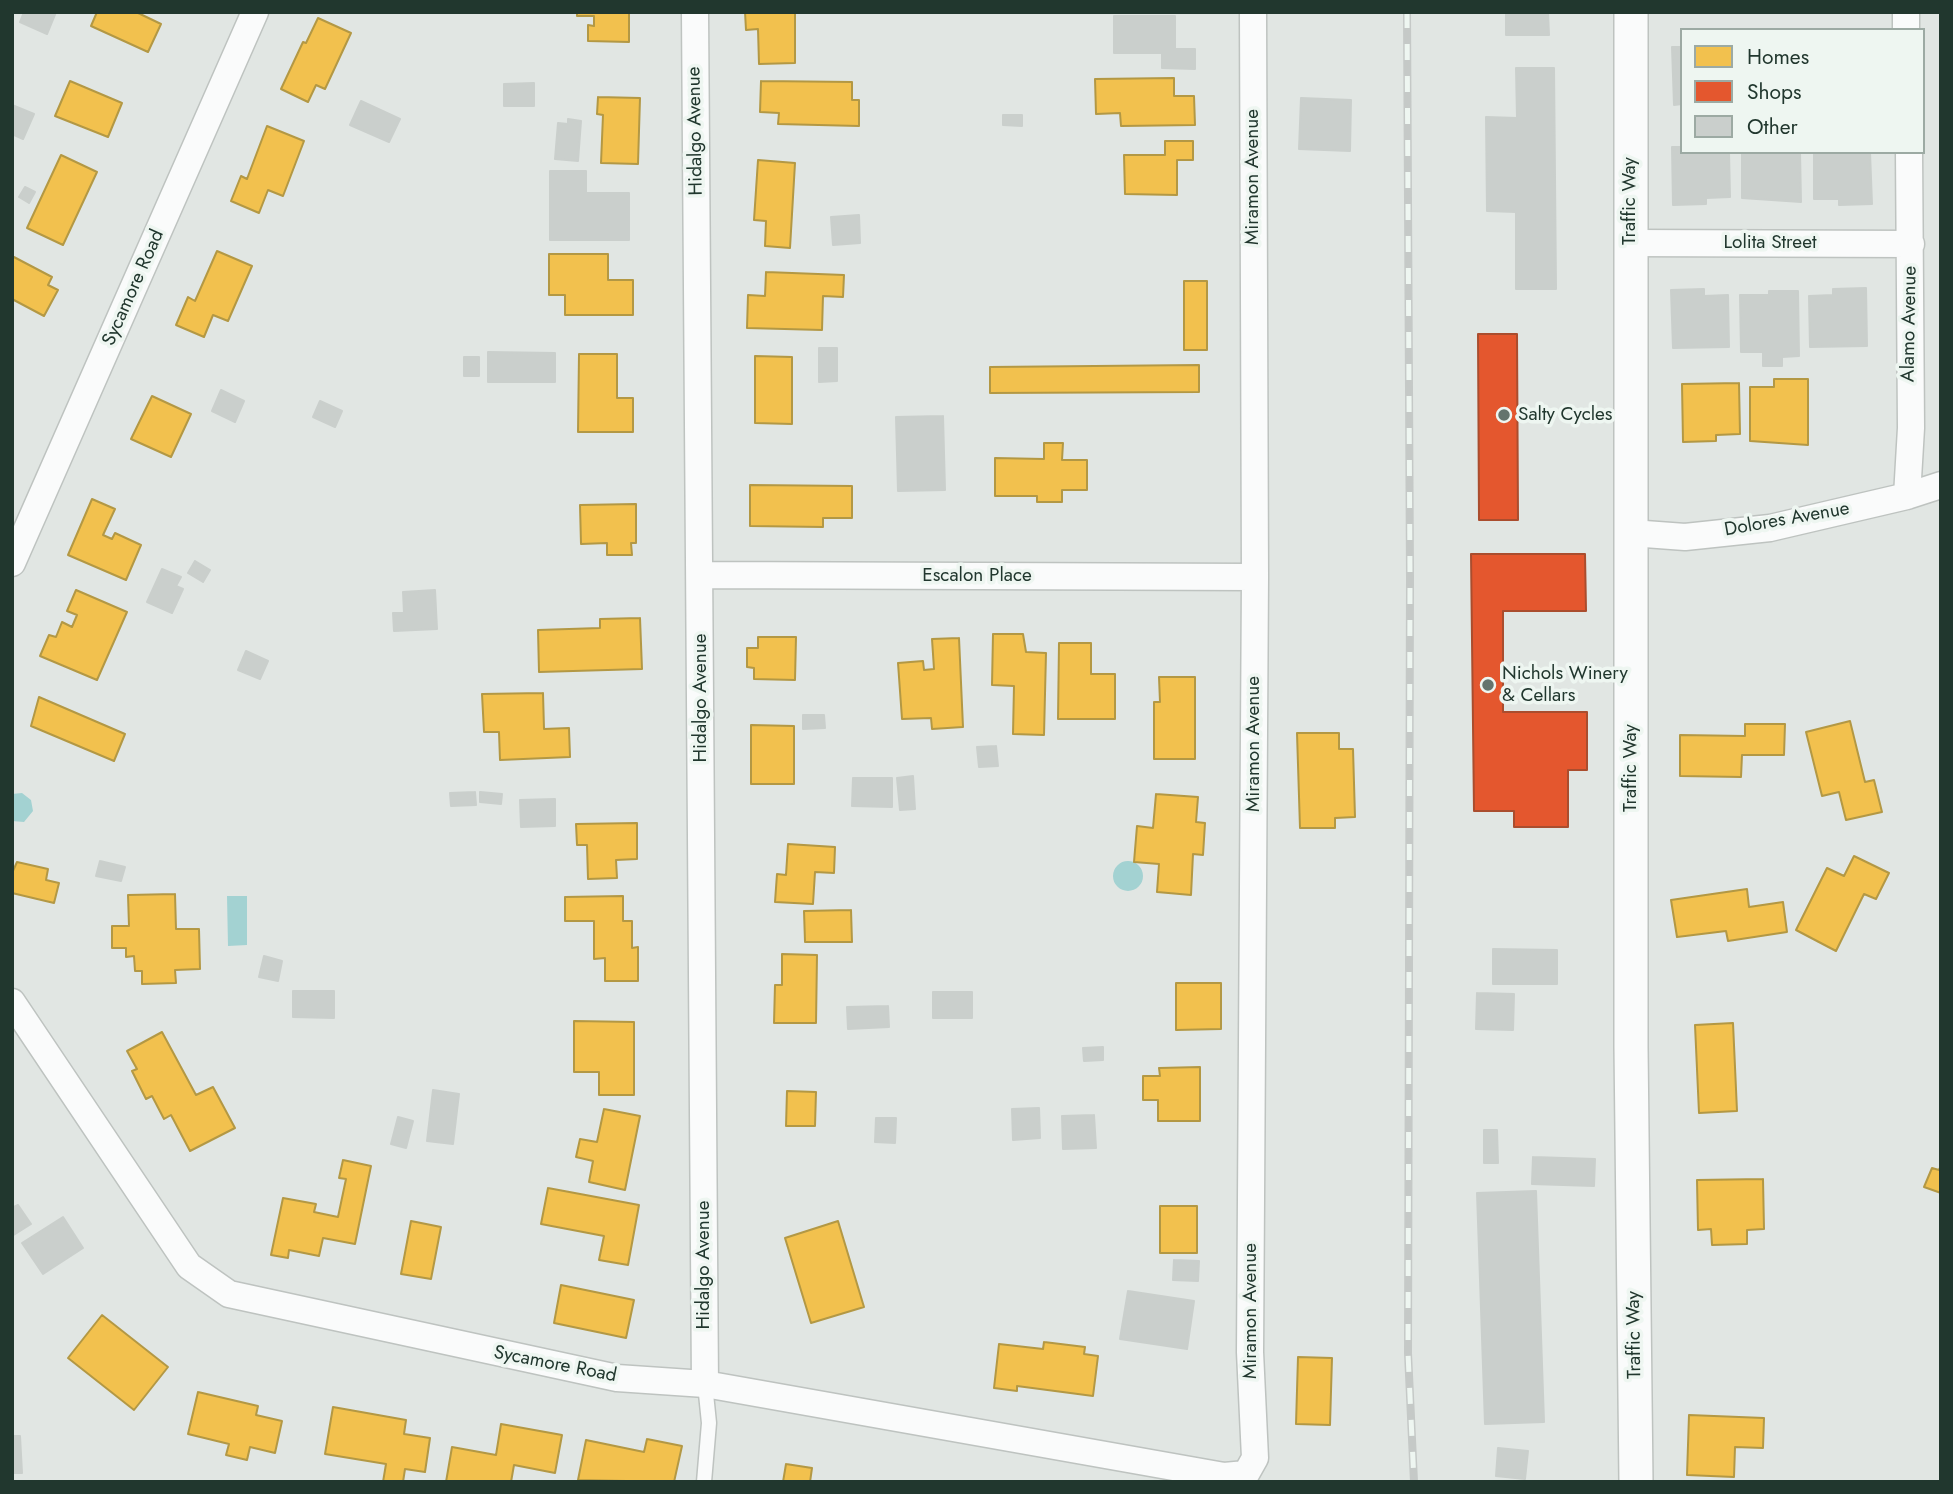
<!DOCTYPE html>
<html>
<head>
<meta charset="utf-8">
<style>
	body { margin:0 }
	#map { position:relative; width:1953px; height:1494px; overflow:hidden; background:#e1e6e3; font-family:Jost,sans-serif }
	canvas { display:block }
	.frame { position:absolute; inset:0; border:14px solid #21372e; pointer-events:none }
	.legend { position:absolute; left:1680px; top:28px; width:245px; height:126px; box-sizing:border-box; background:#eef6f1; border:2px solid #9caaa3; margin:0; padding:9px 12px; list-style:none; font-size:21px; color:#21372e }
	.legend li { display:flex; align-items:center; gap:14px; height:35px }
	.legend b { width:35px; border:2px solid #9caaa3 }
</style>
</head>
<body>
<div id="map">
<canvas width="1953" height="1494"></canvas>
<div class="frame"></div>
<ul class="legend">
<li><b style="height:19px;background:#f2c14e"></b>Homes</li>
<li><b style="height:19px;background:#e4572e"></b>Shops</li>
<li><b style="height:19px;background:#cacfcc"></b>Other</li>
</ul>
</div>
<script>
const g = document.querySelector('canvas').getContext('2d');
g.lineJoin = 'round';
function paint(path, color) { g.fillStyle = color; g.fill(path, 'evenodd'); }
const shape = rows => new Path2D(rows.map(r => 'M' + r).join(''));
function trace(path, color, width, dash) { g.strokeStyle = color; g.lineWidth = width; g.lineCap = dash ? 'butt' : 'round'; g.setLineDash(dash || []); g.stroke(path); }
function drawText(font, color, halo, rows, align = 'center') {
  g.font = font + ' Jost,sans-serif'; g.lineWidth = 7; g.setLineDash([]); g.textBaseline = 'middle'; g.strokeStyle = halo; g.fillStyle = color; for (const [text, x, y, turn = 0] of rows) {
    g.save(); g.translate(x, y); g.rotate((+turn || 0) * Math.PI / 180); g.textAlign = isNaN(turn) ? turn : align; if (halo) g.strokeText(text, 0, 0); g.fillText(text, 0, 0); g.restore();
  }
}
const water = shape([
	[22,793,31,800,33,811,24,822,12,821,12,794],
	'1113 876a15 15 0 1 1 30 0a15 15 0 1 1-30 0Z',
	[227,896,247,896,247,945,228,946]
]);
const homes = shape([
	[97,12,136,12,161,24,148,52,91,26,97,12],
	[577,12,629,12,629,42,588,41,588,25,594,26,594,16,577,16,577,12],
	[745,12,795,12,795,63,759,64,758,29,746,30,745,12],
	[318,18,351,33,325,89,316,85,308,102,281,89,303,42,306,43,318,18],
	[1174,78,1174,96,1194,96,1195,125,1121,126,1120,113,1096,114,1095,79,1174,78],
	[70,81,122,103,108,137,55,116,70,81],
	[761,81,852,82,852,100,859,100,859,126,778,124,779,113,760,112,761,81],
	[598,97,640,98,638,164,601,163,603,115,597,114,598,97],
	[267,126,304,141,283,196,268,190,259,213,231,201,241,176,247,179,267,126],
	[1165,141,1193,141,1193,160,1177,160,1177,195,1125,194,1124,155,1165,155,1165,141],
	[61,155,97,172,63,245,27,228,61,155],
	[758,160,795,163,790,248,765,246,766,221,754,220,758,160],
	[217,251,252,266,228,321,213,315,204,337,176,325,188,297,195,301,217,251],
	[549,254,608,254,608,280,633,280,633,315,565,315,565,295,549,295,549,254],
	[12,256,52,277,48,285,58,290,44,316,12,299,12,256],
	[766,272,844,275,843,297,823,296,822,330,747,328,748,295,765,296,766,272],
	[1184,281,1207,281,1207,350,1184,350,1184,281],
	[579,354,617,354,617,398,633,398,633,432,578,432,579,354],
	[755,356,792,357,792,424,755,423,755,356],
	[1199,365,1199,392,990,393,990,367,1199,365],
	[1774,379,1808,379,1808,445,1750,441,1750,387,1774,387,1774,379],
	[1739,383,1740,434,1716,435,1716,441,1683,442,1682,384,1739,383],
	[152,396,191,414,171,457,131,439,152,396],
	[1044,443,1063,443,1062,460,1087,460,1087,490,1062,490,1062,502,1037,502,1037,496,995,496,995,458,1044,459,1044,443],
	[750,485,852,486,852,518,823,518,823,527,750,526,750,485],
	[92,499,115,509,103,535,112,539,115,533,141,545,126,580,68,555,92,499],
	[636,504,636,543,631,543,632,555,607,555,607,543,581,544,580,505,636,504],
	[76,590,127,612,97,680,40,656,49,635,56,637,62,622,72,627,77,615,67,611,76,590],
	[640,618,642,669,539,672,538,630,600,628,600,619,640,618],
	[993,634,1023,634,1026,652,1046,653,1044,735,1013,734,1014,686,992,685,993,634],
	[758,637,796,637,795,680,754,679,754,668,747,667,747,648,758,648,758,637],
	[959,638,963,727,932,729,931,718,902,719,898,663,923,661,924,670,934,669,932,639,959,638],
	[1059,643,1091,643,1091,674,1115,674,1115,719,1058,719,1059,643],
	[1159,677,1195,677,1195,759,1154,759,1154,702,1160,702,1159,677],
	[543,693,544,729,569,728,570,757,500,760,499,732,484,732,482,694,543,693],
	[39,697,125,734,114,761,31,726,39,697],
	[1850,721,1865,782,1874,780,1882,812,1846,820,1839,792,1822,796,1806,732,1850,721],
	[1745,724,1785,724,1784,755,1742,755,1741,777,1680,776,1680,735,1745,736,1745,724],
	[751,725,794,726,794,784,751,784,751,725],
	[1297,733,1339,733,1339,749,1353,749,1355,817,1335,818,1335,828,1300,828,1297,733],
	[1156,794,1198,797,1196,822,1205,823,1203,855,1193,854,1191,895,1157,892,1159,864,1134,862,1137,826,1153,828,1156,794],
	[637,823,637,859,616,860,617,878,588,879,587,845,577,845,576,824,637,823],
	[788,844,835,847,834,873,815,872,813,904,775,902,777,874,786,875,788,844],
	[1854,856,1889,873,1876,899,1864,894,1836,951,1796,930,1827,868,1844,876,1854,856],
	[17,862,48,869,46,880,59,883,54,903,12,893,12,873,17,862],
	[1747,889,1749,907,1783,902,1787,932,1728,941,1726,931,1677,937,1671,900,1747,889],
	[175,894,176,929,199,929,200,969,175,970,176,983,142,984,142,971,135,971,134,956,126,957,126,948,112,948,112,926,129,926,128,895,175,894],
	[623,896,623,921,632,921,632,948,638,947,638,981,605,981,605,958,594,959,594,921,565,921,565,897,623,896],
	[851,910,852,942,805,942,804,911,851,910],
	[782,954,817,955,816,1023,774,1023,775,985,782,985,782,954],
	[1176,983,1221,983,1221,1029,1176,1030,1176,983],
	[574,1021,634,1022,634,1095,599,1095,599,1072,574,1072,574,1021],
	[1733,1023,1737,1111,1699,1113,1695,1025,1733,1023],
	[162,1032,196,1095,213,1087,235,1128,190,1151,171,1115,164,1119,152,1096,146,1099,132,1071,137,1069,127,1051,162,1032],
	[1200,1067,1200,1121,1158,1121,1158,1100,1143,1100,1143,1076,1160,1076,1159,1068,1200,1067],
	[787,1091,816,1092,815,1126,786,1126,787,1091],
	[604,1109,640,1116,625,1190,589,1182,593,1161,576,1157,580,1139,597,1142,604,1109],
	[343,1160,371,1166,355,1244,323,1238,319,1256,289,1250,288,1258,271,1255,283,1198,316,1204,314,1212,338,1217,346,1179,339,1178,343,1160],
	[1941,1165,1941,1193,1924,1187,1932,1168,1939,1170,1941,1165],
	[1763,1179,1764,1229,1747,1230,1747,1244,1712,1245,1711,1229,1698,1230,1697,1180,1763,1179],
	[548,1188,639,1205,628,1265,599,1260,604,1236,541,1224,548,1188],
	[1160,1206,1197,1206,1197,1253,1160,1253,1160,1206],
	[411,1221,441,1227,431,1279,401,1274,411,1221],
	[838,1221,864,1307,811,1323,785,1238,838,1221],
	[561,1285,634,1300,626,1338,554,1323,561,1285],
	[102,1315,168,1367,134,1410,68,1358,102,1315],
	[1044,1342,1085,1347,1084,1354,1098,1356,1093,1396,1017,1386,1017,1391,994,1388,999,1344,1043,1349,1044,1342],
	[1298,1357,1332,1358,1330,1425,1296,1424,1298,1357],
	[198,1392,258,1406,256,1415,282,1421,275,1453,250,1447,247,1460,226,1455,229,1444,188,1434,198,1392],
	[333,1407,406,1420,404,1434,430,1438,425,1472,405,1469,403,1482,383,1482,386,1464,325,1454,333,1407],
	[1689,1415,1764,1418,1763,1448,1735,1447,1734,1477,1687,1475,1689,1415],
	[501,1424,562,1435,555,1473,514,1465,511,1482,446,1482,452,1447,496,1455,501,1424],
	[647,1439,682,1446,674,1482,578,1480,586,1440,644,1452,647,1439],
	[786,1464,812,1468,810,1482,783,1482,786,1464]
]);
const shops = shape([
	[1478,334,1517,334,1518,520,1479,520,1478,334],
	[1471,554,1585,554,1586,611,1503,611,1503,712,1587,712,1587,770,1568,770,1568,827,1514,827,1514,811,1474,811,1471,554]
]);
const building = shape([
	[24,12,56,12,47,34,20,22,24,12],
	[1506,12,1548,12,1549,35,1506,35,1506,12],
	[1114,16,1175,16,1175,49,1195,49,1195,69,1162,68,1162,53,1114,53,1114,16],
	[1672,47,1682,47,1682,104,1674,105,1672,47],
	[1516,68,1554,68,1556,289,1516,289,1516,212,1487,211,1486,117,1517,118,1516,68],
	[534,83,534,106,504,106,504,84,534,83],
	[1301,98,1351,100,1350,151,1299,149,1301,98],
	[361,101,400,119,389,142,350,125,361,101],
	[12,105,34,114,23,139,12,134,12,105],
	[1003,115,1022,115,1022,126,1003,125,1003,115],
	[568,119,581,121,578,161,555,159,558,123,568,124,568,119],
	[1672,147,1682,147,1682,152,1729,152,1730,197,1706,198,1706,204,1673,205,1672,147],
	[1742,152,1800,152,1801,202,1742,198,1742,152],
	[1814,152,1870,152,1872,204,1839,205,1839,199,1814,199,1814,152],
	[550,171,586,171,586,193,629,193,629,240,550,240,550,171],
	[25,187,35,192,29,203,19,197,25,187],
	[859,215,860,243,833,245,831,217,859,215],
	[1866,288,1867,346,1810,347,1809,296,1833,295,1833,289,1866,288],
	[1704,289,1704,296,1728,295,1729,347,1673,348,1671,290,1704,289],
	[1769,291,1798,291,1799,356,1782,357,1782,366,1763,366,1763,352,1741,352,1740,295,1769,295,1769,291],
	[819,348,837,348,837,381,819,382,819,348],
	[488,352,555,353,555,382,488,382,488,352],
	[464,357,479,357,479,376,464,376,464,357],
	[221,390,244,401,235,422,212,411,221,390],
	[320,401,342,411,335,427,313,417,320,401],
	[943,416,945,490,898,491,896,417,943,416],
	[195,561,210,570,203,582,188,573,195,561],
	[162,569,181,577,176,586,183,589,172,613,147,602,162,569],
	[435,590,437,629,394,631,393,613,404,613,403,592,435,590],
	[246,651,268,661,260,679,238,670,246,651],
	[803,715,824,715,825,728,803,729,803,715],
	[996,746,998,766,979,767,977,747,996,746],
	[913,776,915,809,900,810,897,778,913,776],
	[853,778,892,778,892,807,852,806,853,778],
	[475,792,476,805,451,806,450,793,475,792],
	[480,792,502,794,501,804,480,802,480,792],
	[555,799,555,826,521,827,520,800,555,799],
	[100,861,125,867,121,881,96,876,100,861],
	[1493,949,1557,950,1557,984,1493,984,1493,949],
	[264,956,282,961,278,981,259,977,264,956],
	[293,991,334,991,334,1018,293,1017,293,991],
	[933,992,972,992,972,1018,933,1018,933,992],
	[1477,993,1514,994,1513,1030,1476,1029,1477,993],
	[888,1006,889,1027,848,1029,847,1007,888,1006],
	[1103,1047,1103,1060,1084,1061,1083,1048,1103,1047],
	[433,1090,459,1094,453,1144,427,1141,433,1090],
	[1039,1108,1040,1138,1013,1140,1012,1109,1039,1108],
	[1094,1115,1096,1148,1063,1149,1062,1116,1094,1115],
	[398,1117,413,1121,406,1148,391,1144,398,1117],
	[876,1118,896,1118,895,1143,875,1142,876,1118],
	[1484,1130,1497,1130,1498,1163,1484,1163,1484,1130],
	[1533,1157,1595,1159,1594,1186,1532,1184,1533,1157],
	[1536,1191,1544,1422,1485,1424,1477,1193,1536,1191],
	[18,1205,31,1224,12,1236,12,1208,18,1205],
	[63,1217,83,1248,43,1274,22,1243,63,1217],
	[1174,1260,1199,1261,1198,1281,1173,1280,1174,1260],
	[1128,1291,1194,1301,1187,1349,1120,1339,1128,1291],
	[12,1436,20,1436,22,1473,12,1473,12,1436],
	[1498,1448,1528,1451,1525,1479,1496,1476,1498,1448]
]);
const service = shape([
	[704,1482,709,1423,705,1384]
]);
const minor = shape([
	[695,12,705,1384],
	[1906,12,1906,30],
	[1629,243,1911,244],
	[1907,496,1911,428,1909,152],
	[1631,533,1685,537,1770,528,1907,496,1941,485],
	[12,563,255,12],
	[700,575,1255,577],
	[12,1002,189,1266,229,1294,617,1378,705,1384,1224,1476,1246,1474,1255,1458,1250,1352,1255,577,1253,12]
]);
const tertiary = shape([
	[1631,12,1631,1047,1636,1482]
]);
const rail = shape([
	[1407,12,1410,578,1408,1353,1414,1482]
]);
const markers = [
	[1504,415,7,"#64746d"],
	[1488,685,7,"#64746d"]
];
const streetNames = [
	["Hidalgo Avenue",696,131,-91],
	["Miramon Avenue",1253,177,-90],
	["Traffic Way",1630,201,-90],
	["Lolita Street",1770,243],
	["Sycamore Road",134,288,-66],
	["Alamo Avenue",1910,324,-89],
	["Dolores Avenue",1787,520,-10],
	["Escalon Place",977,576],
	["Hidalgo Avenue",701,698,-90],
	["Miramon Avenue",1254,744,-90],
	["Traffic Way",1631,768,-90],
	["Hidalgo Avenue",704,1265,-90],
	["Miramon Avenue",1251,1311,-90],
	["Traffic Way",1635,1335,-91],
	["Sycamore Road",555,1365,11]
];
const poiNames = [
	["Salty Cycles",1518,415],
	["Nichols Winery",1502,674],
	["& Cellars",1502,696]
];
paint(water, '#a3d2d2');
paint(homes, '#f2c14e');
trace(homes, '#b39844', 2);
paint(shops, '#e4572e');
trace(shops, '#aa4d2e', 2);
paint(building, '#cacfcc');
trace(building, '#cacfcc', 2);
trace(service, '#bec3c0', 17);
trace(minor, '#bec3c0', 29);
trace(tertiary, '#bec3c0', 36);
trace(service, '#fafbfb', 14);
trace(minor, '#fafbfb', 26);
trace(tertiary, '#fafbfb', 33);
trace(rail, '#c5c9c7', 8);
trace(rail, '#eef6f1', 5, [16]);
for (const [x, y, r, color] of markers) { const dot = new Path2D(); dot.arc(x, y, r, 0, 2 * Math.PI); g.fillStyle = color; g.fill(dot); trace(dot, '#eef6f1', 2.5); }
drawText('19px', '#21372e', '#eef6f1', streetNames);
drawText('19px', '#21372e', '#eef6f1', poiNames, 'left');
</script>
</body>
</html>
